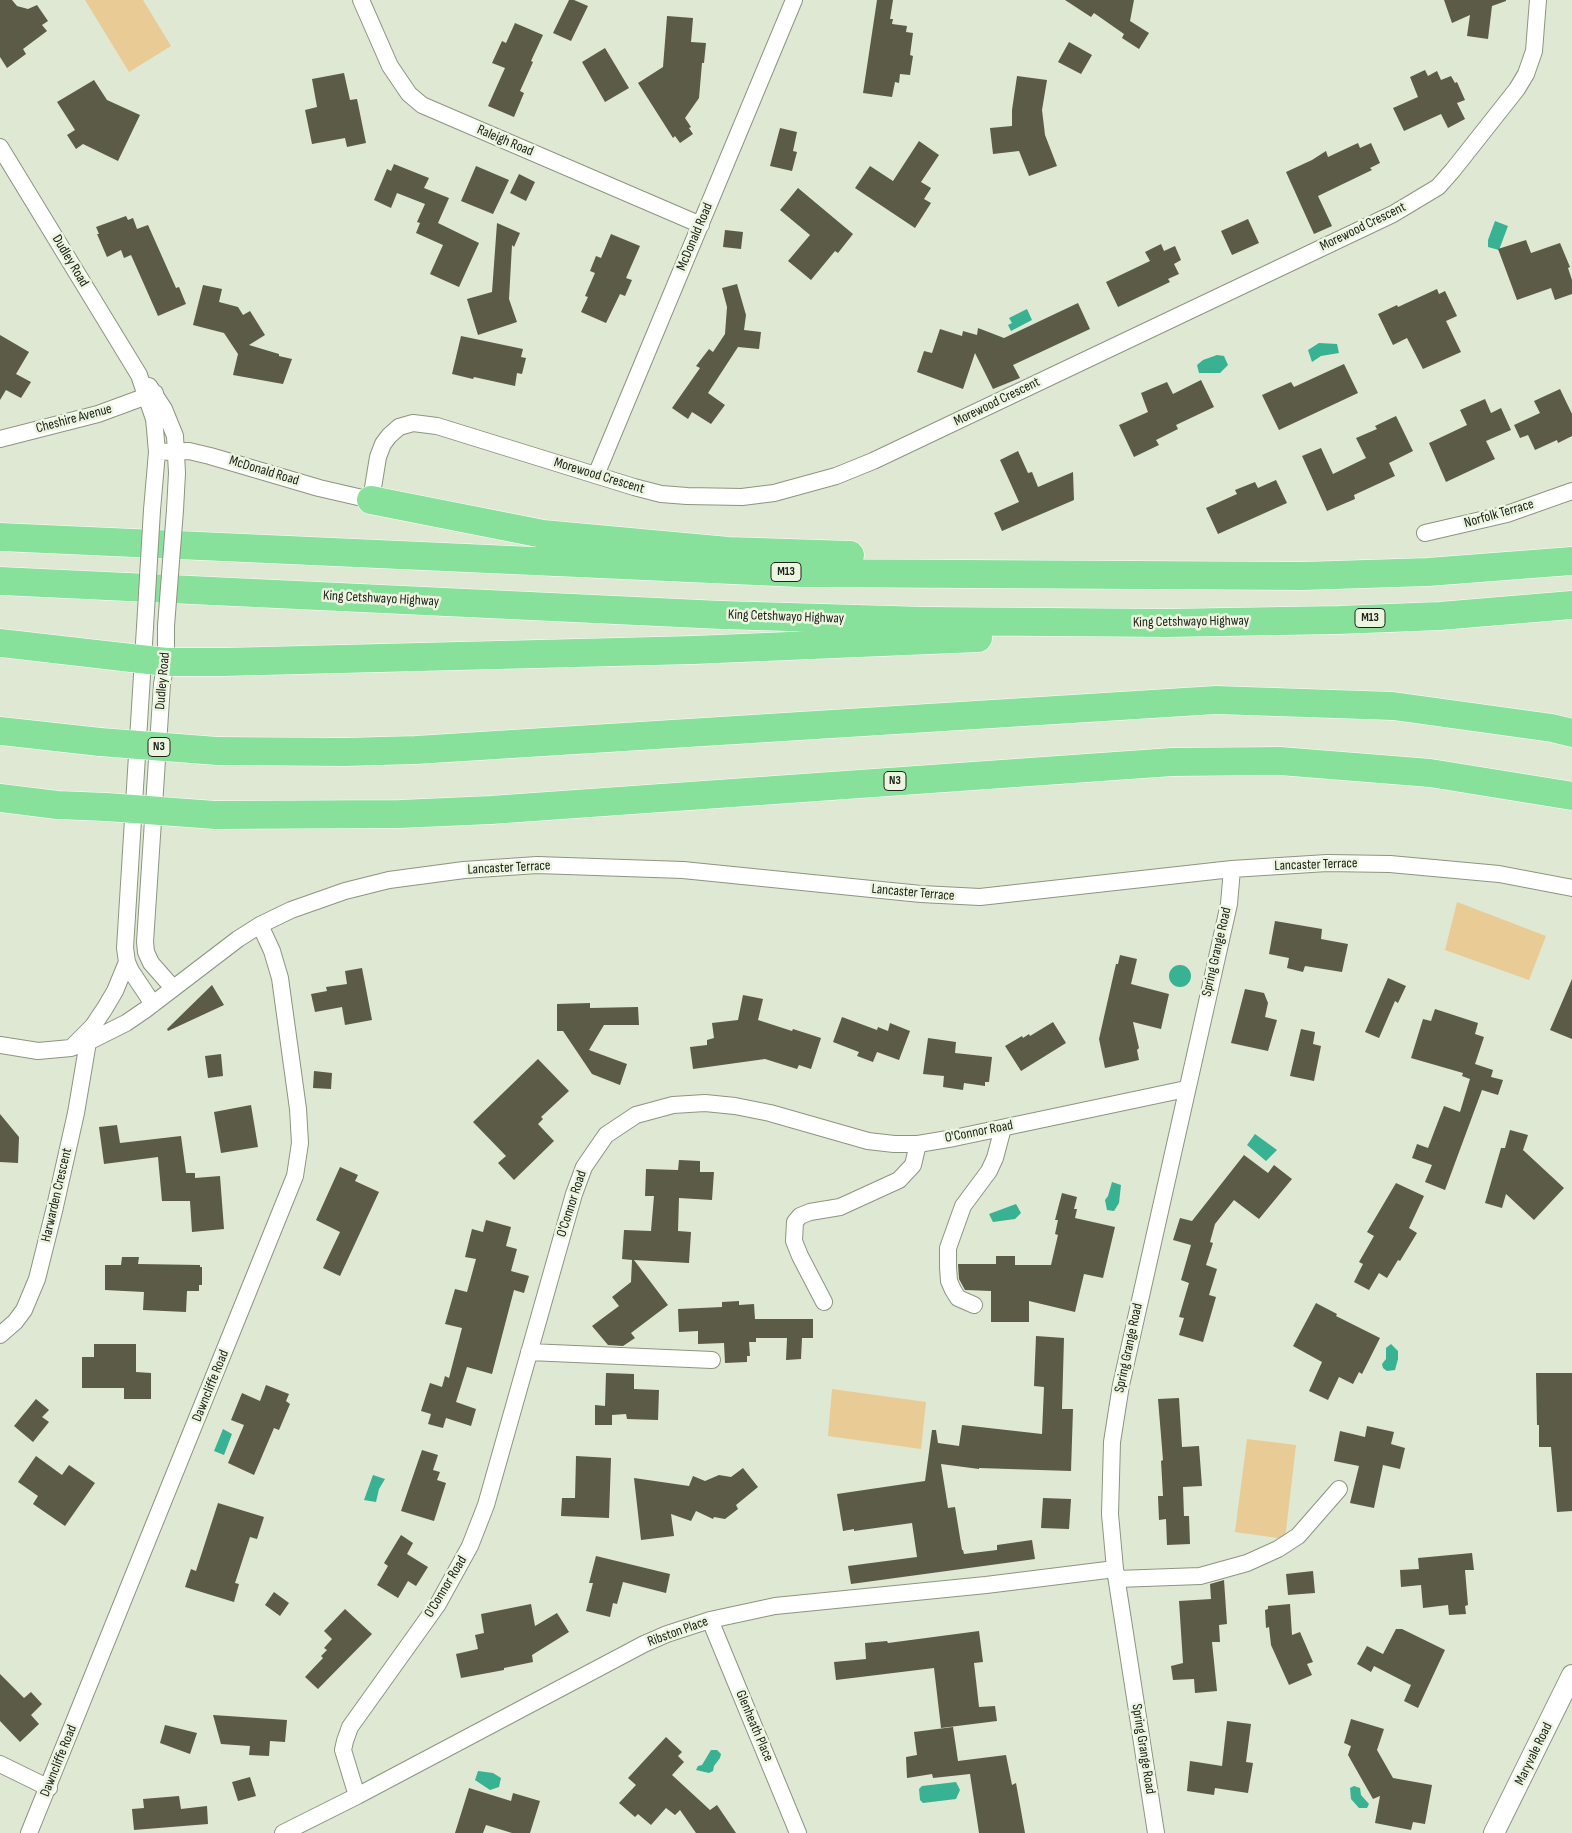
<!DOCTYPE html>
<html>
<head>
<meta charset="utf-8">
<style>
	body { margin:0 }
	canvas { display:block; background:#dee8d2 }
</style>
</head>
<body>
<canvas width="1572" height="1833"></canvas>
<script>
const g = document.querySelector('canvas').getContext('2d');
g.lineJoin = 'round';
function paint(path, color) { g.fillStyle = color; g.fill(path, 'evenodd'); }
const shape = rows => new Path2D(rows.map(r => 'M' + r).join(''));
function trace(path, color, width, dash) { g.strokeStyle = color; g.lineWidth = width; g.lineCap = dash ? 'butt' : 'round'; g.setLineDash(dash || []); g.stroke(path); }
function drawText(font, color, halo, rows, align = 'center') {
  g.font = font + ' "Sofia Sans Condensed",sans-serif'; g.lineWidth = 5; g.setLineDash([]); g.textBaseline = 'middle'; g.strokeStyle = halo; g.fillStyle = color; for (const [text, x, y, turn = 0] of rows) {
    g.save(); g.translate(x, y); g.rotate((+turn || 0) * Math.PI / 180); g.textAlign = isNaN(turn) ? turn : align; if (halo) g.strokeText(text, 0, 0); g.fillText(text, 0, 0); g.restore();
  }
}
const green = shape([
	[85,0,143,0,171,46,129,72],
	[1457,902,1546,936,1529,980,1445,950],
	[832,1389,926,1402,921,1449,828,1436],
	[1247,1439,1296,1445,1285,1539,1235,1532]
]);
const water = shape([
	[1495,221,1508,226,1499,250,1488,247,1488,240],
	[1027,309,1032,320,1011,331,1008,325,1012,323,1009,318],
	[1319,343,1337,344,1339,353,1321,356,1312,362,1308,350],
	[1217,355,1224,356,1228,365,1220,373,1199,373,1197,365,1203,360],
	'1169 976a11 11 0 1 1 22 0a11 11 0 1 1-22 0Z',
	[1255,1134,1277,1150,1266,1161,1247,1145],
	[1112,1182,1121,1185,1119,1203,1114,1211,1107,1210,1105,1200,1108,1196],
	[1016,1204,1021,1213,1015,1219,993,1222,989,1214],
	[1391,1344,1398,1351,1398,1359,1395,1370,1387,1371,1383,1368,1382,1364,1386,1359,1386,1348],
	[223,1429,232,1434,224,1455,214,1451],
	[373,1475,385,1479,379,1489,376,1502,364,1500],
	[711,1750,717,1750,721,1754,720,1758,714,1766,713,1771,709,1773,696,1770,698,1766,702,1765],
	[478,1771,493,1773,501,1778,499,1787,490,1790,475,1780],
	[956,1782,960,1790,956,1799,923,1803,920,1800,919,1789,922,1786],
	[1354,1786,1360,1788,1361,1795,1369,1804,1367,1808,1359,1808,1351,1799,1350,1788]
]);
const building = shape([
	[0,0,12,0,17,6,28,9,37,5,48,21,42,25,47,31,23,49,26,54,7,68,0,57],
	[569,0,574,0,588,6,571,41,553,33],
	[877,0,893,0,890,19,893,19,892,24,907,26,906,32,913,33,910,55,913,56,910,75,900,74,899,83,895,82,892,97,863,93],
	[1065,0,1134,0,1130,21,1149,33,1139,49,1122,38,1124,34,1094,13,1091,17],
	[1444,0,1506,0,1506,1,1492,6,1488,39,1467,36,1470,15,1452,23],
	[667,16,693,18,691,42,706,43,704,63,702,63,699,98,685,118,691,127,689,128,693,134,680,143,675,136,673,138,638,83,663,67],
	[515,23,543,35,531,61,533,62,520,91,524,93,514,117,488,106,505,68,492,63,502,41,506,43],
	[1069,42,1092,55,1081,74,1058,62],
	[605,48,629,88,605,102,582,62],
	[1425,70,1428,76,1437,71,1441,80,1451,76,1455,83,1457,82,1465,100,1457,103,1465,119,1448,128,1441,114,1404,131,1393,108,1418,97,1410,77],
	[344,73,350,100,357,99,366,143,347,147,345,138,312,144,305,110,317,107,312,79],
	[1017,76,1047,80,1042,110,1045,135,1057,166,1029,176,1019,151,993,154,990,128,1012,126,1012,110],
	[94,80,107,100,140,115,118,161,83,144,76,149,67,135,75,130,57,102],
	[780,128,797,132,793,151,797,152,792,171,770,166],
	[919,141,939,155,921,182,931,188,924,199,931,203,915,228,855,188,870,166,893,181],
	[1358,143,1360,148,1371,143,1380,163,1370,168,1372,170,1318,196,1332,226,1314,234,1286,172,1312,160,1326,151,1328,157],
	[394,164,429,178,424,188,449,198,438,223,479,243,459,287,430,274,443,245,416,233,420,223,417,222,425,204,397,193,391,208,374,200,387,169,391,171],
	[476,166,509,180,493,214,461,201],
	[519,174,535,182,526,201,510,193],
	[798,188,853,234,838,253,835,251,811,280,788,261,810,235,780,210],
	[126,216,128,220,133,218,137,229,148,225,176,288,179,287,186,304,158,316,131,255,124,258,121,250,107,257,97,234,99,234,96,227],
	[1248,219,1259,243,1232,255,1221,231],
	[497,223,520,233,514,247,512,245,509,299,517,322,478,335,467,299,492,292],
	[725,230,743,232,741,249,723,247],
	[611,234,640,246,626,278,632,280,625,296,620,294,606,323,581,312,588,297,585,296,595,273,590,271,596,256,601,258],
	[1526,240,1531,253,1560,243,1570,267,1568,268,1572,280,1572,294,1555,300,1551,288,1517,300,1498,249],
	[1161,244,1164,251,1175,246,1181,260,1174,264,1179,274,1168,279,1170,282,1118,307,1106,282,1150,261,1145,252],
	[737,284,746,315,744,330,761,332,759,349,738,347,708,393,725,405,711,424,692,412,688,419,672,408,700,368,696,366,709,349,713,352,725,334,727,307,722,288],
	[203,285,222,289,219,302,238,307,243,315,250,311,265,335,249,345,279,354,279,356,292,359,283,384,233,375,238,354,224,333,193,325],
	[1437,289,1439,294,1445,291,1457,316,1446,321,1461,352,1423,369,1407,338,1393,345,1378,314,1397,305,1398,307],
	[1078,303,1090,329,1013,365,1020,378,993,389,975,353,963,389,917,372,924,351,932,353,940,329,962,336,963,331,977,335,978,328,1004,338],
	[0,335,29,352,16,374,31,382,21,398,6,390,0,400],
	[461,336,523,349,521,357,526,358,522,374,517,373,515,386,474,377,473,379,452,374],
	[1344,364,1358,393,1279,430,1262,395,1291,382,1294,387],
	[1201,380,1214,407,1176,425,1178,429,1156,440,1159,445,1134,457,1119,425,1148,412,1141,393,1167,382,1173,394],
	[1560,389,1572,414,1572,436,1558,443,1557,440,1535,450,1528,435,1520,438,1514,425,1540,413,1534,401],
	[1485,399,1491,413,1501,408,1511,430,1486,441,1495,459,1446,482,1429,443,1467,425,1460,410],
	[1396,416,1413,451,1389,463,1395,476,1354,495,1355,499,1327,511,1302,456,1321,448,1333,474,1366,458,1356,438,1377,429,1375,426],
	[1018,451,1028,473,1032,472,1038,487,1073,472,1074,500,1002,531,994,513,1019,502,1000,460],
	[1276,480,1287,503,1218,534,1206,508,1237,494,1235,490,1255,482,1258,488],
	[1275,921,1322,929,1321,939,1348,944,1342,972,1305,966,1303,972,1287,968,1289,958,1269,954],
	[1120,955,1137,959,1131,984,1169,994,1161,1029,1133,1022,1139,1048,1137,1050,1139,1060,1105,1068,1099,1039,1116,964,1118,964],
	[362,968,372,1020,345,1025,342,1007,315,1012,311,994,327,991,326,987,347,984,345,971],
	[1388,978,1406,986,1398,1003,1395,1001,1379,1038,1365,1032],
	[1572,979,1572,1039,1550,1030],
	[212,985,224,1005,168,1031,167,1029],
	[1245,989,1264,993,1268,1003,1265,1017,1277,1020,1268,1051,1231,1043],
	[743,995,763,999,758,1020,792,1031,793,1029,821,1038,811,1069,799,1065,797,1069,765,1059,693,1069,690,1047,707,1045,707,1040,714,1038,712,1023,738,1020],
	[590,1003,590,1008,638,1007,639,1025,604,1025,589,1050,627,1064,620,1085,592,1074,563,1031,557,1031,557,1004],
	[1435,1009,1478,1023,1475,1034,1484,1037,1475,1064,1493,1070,1491,1077,1503,1080,1498,1095,1482,1090,1445,1190,1425,1182,1432,1165,1412,1158,1417,1144,1428,1148,1444,1106,1460,1112,1470,1079,1462,1076,1463,1073,1411,1058,1423,1019,1431,1021],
	[842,1017,877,1030,878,1027,888,1031,890,1023,910,1031,899,1060,877,1052,873,1062,857,1056,859,1052,833,1042],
	[1053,1022,1066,1043,1021,1071,1005,1046,1022,1036,1023,1038,1029,1034,1030,1036],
	[1301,1029,1315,1032,1313,1044,1321,1046,1314,1081,1290,1076],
	[928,1038,956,1042,955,1053,992,1057,989,1082,985,1082,985,1086,964,1083,963,1090,943,1087,944,1076,923,1074],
	[221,1054,223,1076,208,1078,205,1056],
	[538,1059,569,1091,541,1117,543,1119,538,1124,554,1141,514,1180,498,1163,506,1156,473,1122],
	[314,1071,332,1073,331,1089,313,1088],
	[251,1105,258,1147,221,1153,214,1112],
	[0,1114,19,1137,18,1163,0,1162],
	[117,1125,120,1143,181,1136,186,1173,195,1173,195,1178,220,1176,224,1229,192,1232,190,1201,162,1201,158,1157,104,1164,99,1127],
	[1510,1130,1528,1135,1523,1150,1564,1188,1534,1220,1506,1194,1502,1208,1485,1203,1501,1148,1505,1148],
	[1244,1155,1268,1173,1274,1165,1292,1179,1259,1219,1234,1200,1215,1224,1210,1242,1213,1243,1206,1265,1217,1269,1209,1295,1216,1297,1203,1342,1179,1335,1184,1318,1179,1317,1189,1283,1181,1280,1191,1245,1173,1240,1180,1218,1192,1221],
	[679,1160,700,1161,700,1172,714,1172,712,1200,679,1198,678,1231,691,1232,689,1263,634,1260,668,1305,631,1333,635,1338,623,1346,608,1345,592,1326,619,1306,612,1297,631,1282,632,1260,622,1259,624,1230,651,1231,654,1196,645,1196,646,1169,678,1170],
	[340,1167,358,1175,355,1181,379,1192,340,1276,323,1268,340,1232,316,1220],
	[1396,1183,1424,1196,1409,1228,1417,1233,1400,1261,1398,1260,1387,1278,1379,1273,1369,1290,1354,1282,1363,1264,1359,1262,1374,1236,1367,1232],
	[1062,1193,1077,1197,1074,1209,1077,1209,1075,1218,1115,1227,1103,1278,1084,1274,1075,1312,1029,1301,1029,1322,991,1322,991,1291,965,1290,959,1279,958,1264,996,1264,996,1256,1015,1256,1015,1265,1051,1265,1058,1235,1055,1234,1058,1220,1055,1220],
	[486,1220,511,1227,506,1246,517,1249,511,1271,529,1276,524,1293,514,1290,492,1374,467,1367,456,1402,476,1409,471,1426,446,1418,443,1428,428,1424,431,1414,421,1411,430,1383,442,1387,445,1376,449,1378,462,1328,445,1324,455,1289,467,1292,476,1259,465,1257,472,1229,483,1232],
	[122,1257,139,1257,138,1264,200,1265,200,1267,202,1267,202,1285,199,1285,199,1291,187,1291,186,1312,143,1310,144,1292,105,1290,105,1265,121,1265],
	[739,1301,739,1305,754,1304,755,1319,813,1319,813,1338,802,1338,801,1359,786,1360,787,1338,756,1338,756,1342,749,1342,750,1356,747,1356,747,1362,725,1363,724,1343,698,1344,698,1331,679,1332,678,1309,722,1307,722,1302],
	[1316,1303,1337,1314,1336,1316,1380,1338,1362,1374,1359,1372,1353,1384,1339,1377,1328,1400,1309,1391,1322,1362,1293,1346],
	[1036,1336,1064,1338,1062,1409,1073,1409,1071,1471,979,1468,979,1469,941,1464,948,1508,955,1507,962,1550,963,1550,964,1554,997,1550,997,1545,1032,1540,1035,1559,851,1584,848,1566,917,1557,912,1523,854,1531,854,1529,843,1531,837,1494,925,1481,932,1430,936,1430,938,1443,959,1446,962,1425,1042,1434,1044,1387,1034,1386],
	[94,1344,136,1344,136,1372,151,1373,151,1399,124,1399,124,1388,82,1388,82,1357,94,1357],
	[606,1373,634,1374,634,1389,659,1390,658,1420,627,1419,626,1414,612,1415,612,1425,595,1425,595,1405,605,1406],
	[1536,1373,1572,1373,1572,1511,1557,1512,1551,1447,1539,1447,1539,1425,1537,1425],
	[266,1385,289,1394,286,1401,290,1404,279,1430,274,1428,254,1475,228,1463,244,1425,231,1420,242,1393,260,1401],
	[1179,1398,1182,1447,1199,1446,1202,1486,1183,1487,1184,1516,1189,1516,1190,1544,1167,1545,1166,1519,1159,1520,1158,1496,1163,1496,1161,1461,1163,1460,1158,1399],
	[36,1399,49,1410,42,1417,49,1422,33,1442,14,1426],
	[1367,1426,1394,1432,1391,1444,1405,1448,1400,1469,1383,1465,1374,1508,1350,1503,1359,1466,1334,1461,1340,1431,1365,1437],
	[422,1450,438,1455,433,1470,440,1472,437,1480,446,1483,434,1521,401,1511],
	[36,1456,62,1475,69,1465,95,1483,65,1526,33,1504,38,1496,18,1482],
	[576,1456,611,1458,609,1518,561,1516,562,1498,575,1498],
	[743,1468,758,1487,736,1505,738,1509,725,1519,714,1517,713,1519,696,1511,691,1521,671,1514,674,1536,641,1540,634,1478,689,1486,693,1476,705,1481,719,1475,731,1477],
	[1043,1498,1071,1499,1069,1529,1041,1528],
	[218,1503,264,1517,257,1539,250,1537,235,1583,239,1584,234,1602,185,1587,191,1569,196,1571],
	[401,1535,413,1543,407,1554,428,1567,416,1586,408,1581,398,1598,377,1585,388,1566,384,1563],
	[1472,1553,1474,1570,1465,1570,1468,1605,1465,1606,1466,1614,1449,1615,1448,1605,1423,1608,1421,1585,1401,1587,1400,1570,1419,1569,1418,1558],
	[596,1556,670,1574,666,1593,623,1582,617,1604,613,1603,610,1617,586,1611,593,1583,589,1583],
	[1313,1571,1315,1593,1288,1595,1286,1574],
	[1224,1580,1227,1624,1219,1625,1220,1642,1212,1642,1217,1691,1195,1693,1194,1679,1173,1680,1171,1666,1183,1663,1179,1601,1211,1599,1210,1584],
	[274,1592,289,1603,280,1616,265,1605],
	[531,1604,535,1626,557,1613,569,1632,532,1655,533,1662,504,1668,504,1670,461,1678,456,1654,478,1649,475,1635,484,1633,481,1614],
	[1290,1604,1292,1635,1300,1632,1313,1662,1307,1664,1312,1675,1289,1685,1271,1645,1269,1627,1266,1628,1265,1610,1268,1609,1268,1606],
	[345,1609,372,1634,318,1689,305,1677,323,1658,321,1656,327,1650,324,1648,332,1639,324,1631],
	[1396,1629,1402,1629,1445,1650,1418,1708,1404,1701,1411,1685,1374,1666,1371,1672,1357,1664,1367,1646,1383,1654],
	[979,1631,983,1662,974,1663,979,1707,995,1706,997,1721,941,1728,934,1668,836,1680,834,1662,866,1659,865,1643,887,1641,888,1643],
	[0,1674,24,1698,31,1692,42,1704,31,1715,39,1724,20,1742,0,1721],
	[213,1715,287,1720,285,1742,270,1741,269,1756,249,1755,250,1746,221,1744],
	[1351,1719,1384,1729,1377,1750,1393,1778,1432,1785,1425,1824,1413,1822,1411,1830,1375,1823,1380,1796,1373,1799,1348,1755,1351,1746,1344,1743],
	[1227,1721,1251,1724,1246,1762,1253,1763,1248,1793,1215,1788,1214,1795,1187,1791,1190,1761,1222,1766],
	[165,1725,197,1733,190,1754,160,1743],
	[953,1727,958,1761,1006,1755,1012,1785,1016,1783,1025,1833,979,1833,970,1774,933,1778,932,1774,907,1778,906,1757,917,1755,914,1732],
	[666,1737,682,1752,678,1756,684,1762,672,1775,710,1810,717,1805,736,1833,696,1833,680,1810,675,1815,666,1808,651,1825,638,1814,635,1817,619,1803,636,1785,628,1778],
	[250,1777,256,1796,238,1801,232,1782],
	[469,1788,511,1801,513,1793,540,1801,530,1833,512,1833,486,1825,483,1833,455,1833],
	[179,1796,181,1809,207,1806,208,1824,134,1830,132,1809,144,1808,143,1799]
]);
const minor = shape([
	[361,0,390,66,409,94,422,105,701,225],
	[0,147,139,375,154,419,155,429,157,452,152,510],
	[149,386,164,409,175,436,177,473,175,510],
	[0,439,98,414,155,393],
	[157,452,189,451,210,456,319,488,371,500,378,457,383,444,389,436,399,427,413,423,437,426,634,487,661,494,687,496,742,497,774,493,836,476,873,461,1393,214,1438,187,1453,170,1517,89,1526,74,1534,51,1538,0],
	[596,475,794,0],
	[1425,533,1507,514,1572,491],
	[166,626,166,662,162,684,145,942,146,952,151,963,173,988],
	[145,627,125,948,127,962,131,971,153,1004],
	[0,1045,38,1051,71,1048,88,1042,126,1023,145,1010,238,939,260,925,291,910,345,891,389,880,464,870,537,865,683,870,921,894,980,897,1232,869,1327,863,1390,864,1499,874,1572,888],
	[74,1045,93,1026,105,1008,115,991,127,962],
	[824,1302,800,1256,794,1241,795,1222,800,1216,810,1212,840,1207,899,1180,913,1165,918,1144],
	[974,1305,958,1298,953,1290,949,1281,948,1267,948,1248,963,1206,989,1171,995,1158,1003,1128],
	[0,1335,15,1322,24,1310,37,1279,54,1211,76,1113,88,1042],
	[529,1352,712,1360],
	[1117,1579,1200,1576,1247,1563,1278,1549,1298,1536,1339,1489],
	[710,1620,798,1833],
	[0,1764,49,1788],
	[357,1796,343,1750,345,1741,350,1727,438,1604,470,1546,486,1505,574,1194,584,1167,606,1135,636,1115,673,1105,705,1103,735,1106,770,1113,868,1141,894,1144,918,1144,954,1138,1186,1089],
	[29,1833,295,1176,300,1143,298,1109,280,978,272,951,260,925],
	[283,1833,357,1796,644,1644,667,1634,710,1620,775,1606,986,1585,1115,1569],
	[1156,1833,1115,1569,1110,1514,1112,1442,1121,1385,1229,904,1232,869]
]);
const tertiary = shape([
	[1494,1833,1572,1675]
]);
const motorway = shape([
	[371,500,543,534,728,551,850,555],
	[0,537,799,573,1303,576,1428,572,1572,561],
	[0,581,721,615,925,621,1167,623,1339,620,1440,616,1572,605],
	[0,643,166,662,224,662,694,650,978,638],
	[0,731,100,742],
	[217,751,345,752,416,750,1216,700,1393,706,1552,728,1572,733],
	[0,798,57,805,106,807],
	[215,815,400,814,491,810,1172,762,1280,761,1430,773,1572,796]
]);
const minorBridge = shape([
	[166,626,175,510],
	[145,627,152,510]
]);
const motorwayBridge = shape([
	[100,742,217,751],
	[106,807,215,815]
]);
const shields = [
	[786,572,30],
	[1370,618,30],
	[159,747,22],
	[895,781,22]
];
const shieldNames = [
	["M13",786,572],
	["M13",1370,618],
	["N3",159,747],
	["N3",895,781]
];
const streetNames = [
	["Raleigh Road",505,141,23],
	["Morewood Crescent",1363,227,-26],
	["McDonald Road",695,237,-67],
	["Dudley Road",70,261,59],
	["Morewood Crescent",997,402,-26],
	["Cheshire Avenue",74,419,-15],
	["McDonald Road",264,471,17],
	["Morewood Crescent",599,476,17],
	["Norfolk Terrace",1499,514,-16],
	["King Cetshwayo Highway",381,599,3],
	["King Cetshwayo Highway",786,617,2],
	["King Cetshwayo Highway",1191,622,-1],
	["Dudley Road",163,681,-85],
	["Lancaster Terrace",1316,865,-2],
	["Lancaster Terrace",509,868,-3],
	["Lancaster Terrace",913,893,5],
	["Spring Grange Road",1217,952,-77],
	["O'Connor Road",979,1132,-11],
	["Harwarden Crescent",57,1195,-77],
	["O'Connor Road",572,1204,-72],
	["Spring Grange Road",1129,1348,-78],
	["Dawncliffe Road",211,1386,-68],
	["O'Connor Road",446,1587,-59],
	["Ribston Place",678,1632,-20],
	["Glenheath Place",754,1726,67],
	["Spring Grange Road",1143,1749,81],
	["Maryvale Road",1534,1754,-64],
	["Dawncliffe Road",59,1761,-68]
];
paint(green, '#e9cb95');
paint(water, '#39b193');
paint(building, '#5c5b47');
trace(minor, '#8c9580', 18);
trace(tertiary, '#8c9580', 22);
trace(motorway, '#fff', 29);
trace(minor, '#fff', 16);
trace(tertiary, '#fff', 20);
trace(motorway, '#87e19b', 28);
trace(minorBridge, '#8c9580', 18, []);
trace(motorwayBridge, '#fff', 29, []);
trace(minorBridge, '#fff', 16);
trace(motorwayBridge, '#87e19b', 28);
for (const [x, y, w] of shields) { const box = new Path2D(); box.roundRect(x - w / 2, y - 9.5, w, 19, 4); g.fillStyle = '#ebf5df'; g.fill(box); trace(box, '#20231b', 1); }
drawText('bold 12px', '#20231b', null, shieldNames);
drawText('14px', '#20231b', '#ebf5df', streetNames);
</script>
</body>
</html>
